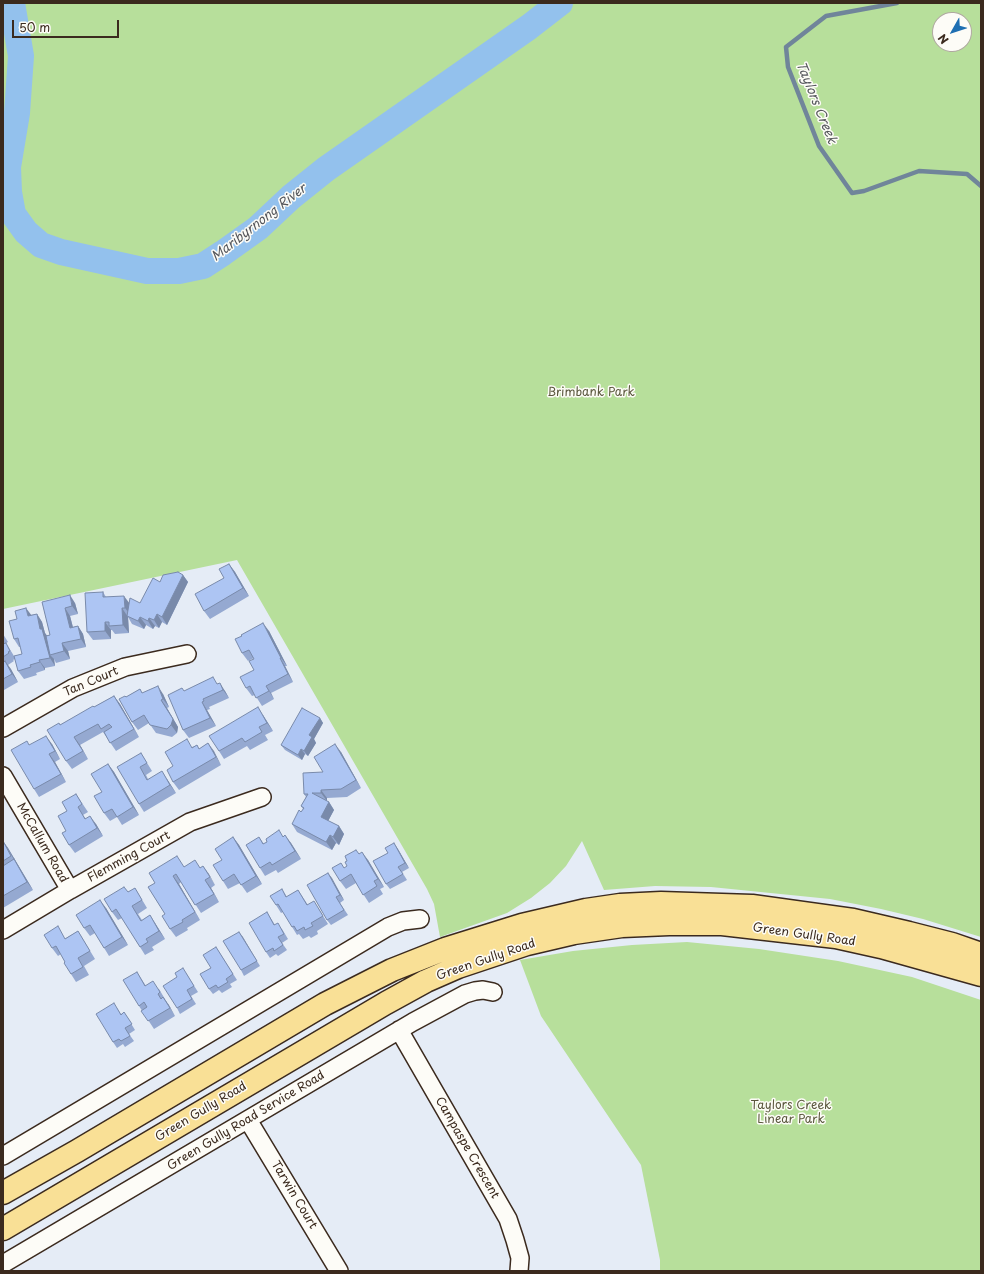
<!DOCTYPE html>
<html>
<head>
<meta charset="utf-8">
<style>
	body { margin:0 }
	#map { position:relative; width:984px; height:1274px; overflow:hidden; background:#e5ecf6; font-family:"Playpen Sans",sans-serif }
	canvas { display:block }
	.frame { position:absolute; inset:0; border:4px solid #3b2a1e; pointer-events:none }
	.north { position:absolute; left:932px; top:12px; width:40px; height:40px; box-sizing:border-box; background:#fdfcf7; border:1px solid #afa8a0; border-radius:50%; rotate:231deg; font-size:11px; font-weight:700; line-height:16px; text-align:center; color:#3b2a1e }
	.north::after { content:''; display:block; margin:auto; width:14px; height:18px; background:#1f6fb2; clip-path:polygon(50% 0,100% 100%,50% 72%,0 100%) }
	.scale { position:absolute; left:12px; top:20px; width:107px; height:18px; box-sizing:border-box; border:2px solid #3b2a1e; border-top:0; padding-left:5px; font-size:12px; line-height:14px; white-space:nowrap; color:#3b2a1e; -webkit-text-stroke:3px #fdfcf7; paint-order:stroke }
</style>
</head>
<body>
<div id="map">
<canvas width="984" height="1274"></canvas>
<div class="frame"></div>
<div class="north">N</div>
<div class="scale">50 m</div>
</div>
<script>
const g = document.querySelector('canvas').getContext('2d');
g.lineJoin = 'round';
function paint(path, color) { g.fillStyle = color; g.fill(path, 'evenodd'); }
const shape = rows => new Path2D(rows.map(r => 'M' + r).join(''));
function trace(path, color, width, dash) { g.strokeStyle = color; g.lineWidth = width; g.lineCap = dash ? 'butt' : 'round'; g.setLineDash(dash || []); g.stroke(path); }
function drawText(font, color, halo, rows, align = 'center') {
  g.font = font + ' "Playpen Sans",sans-serif'; g.lineWidth = 3; g.setLineDash([]); g.textBaseline = 'middle'; g.strokeStyle = halo; g.fillStyle = color; for (const [text, x, y, turn = 0] of rows) {
    g.save(); g.translate(x, y); g.rotate((+turn || 0) * Math.PI / 180); g.textAlign = isNaN(turn) ? turn : align; if (halo) g.strokeText(text, 0, 0); g.fillText(text, 0, 0); g.restore();
  }
}
const green = shape([
	[3,3,981,3,981,937,923,919,881,909,830,899,711,887,655,886,604,890,582,841,566,866,550,883,531,898,507,913,440,937,434,904,427,889,237,560,3,609],
	[940,20,964,20,964,44,940,44],
	[687,942,759,949,838,961,912,977,981,1000,981,1271,660,1271,660,1260,641,1165,541,1016,520,960,573,951,632,945]
]);
const stream = shape([
	[897,3,826,16,786,47,788,67,819,146,852,193,864,191,919,171,967,174,981,186]
]);
const river = shape([
	[12,3,21,56,17,113,8,167,9,192,13,214,26,232,41,245,61,252,147,271,179,271,203,266,223,253,258,228,291,197,326,169,529,27,560,3]
]);
const street = shape([
	[3,728,73,688,125,667,187,654],
	[3,776,70,890],
	[3,930,70,890,190,822,262,797],
	[399,1030,508,1219,515,1240,520,1258,519,1271],
	[248,1120,339,1271],
	[3,1156,388,927,403,921,420,919],
	[3,1264,413,1022,465,994,475,991,483,990,493,992]
]);
const primary = shape([
	[3,1193,77,1151,325,1004,392,970,445,949,522,925,586,910,620,905,661,903,752,906,853,920,909,933,952,944,981,954],
	[3,1229,386,1003,426,981,458,967,527,944,574,933,622,926,669,924,722,924,836,937,881,947,981,975]
]);
const wall = shape([
	[229,564,235,572,249,596,210,619,204,611,224,578],
	[183,575,188,582,167,625,162,622,159,628,155,626,153,629,146,625,144,629,132,624,128,617,129,633,115,634,112,630,111,630,111,639,93,640,87,632,103,592,106,597,129,603,140,603,160,582],
	[42,602,75,603,78,614,70,616,73,627,78,626,83,634,86,647,68,651,70,659,56,663,54,659,55,666,45,668,45,670,36,673,37,675,24,679,18,671,15,659,13,660,14,661,8,665,18,682,4,690,3,689,3,634,8,642,6,643,14,656,22,654,21,647,19,647,14,639,31,615,37,614,42,622,45,633,47,636,50,635],
	[269,631,287,666,285,666,293,682,271,693,274,699,262,706,255,695,252,696,246,688,254,670,254,658,248,661,242,653],
	[218,684,225,691,229,698,209,707,210,709,207,710,216,726,189,738,183,730,184,691],
	[140,689,142,693,163,694,169,707,167,708,178,727,177,733,172,737,156,733,149,723,138,730,132,722,126,697],
	[114,696,120,704,139,737,116,751,103,732,80,745,88,759,72,769,66,761,60,725,94,707],
	[263,715,273,731,265,735,268,740,250,750,247,746,224,759,219,751],
	[320,718,323,723,314,739,316,743,308,756,305,754,302,760,285,750,281,745],
	[208,743,221,765,179,790,173,782,173,766,192,747,197,745,199,749],
	[52,744,60,759,55,762,66,782,39,797,34,789,29,745],
	[341,752,361,788,347,797,327,798,327,801,329,802,334,810,328,821,339,826,344,834,339,845,336,843,332,850,297,832,292,824,303,809,301,806,306,797,304,794],
	[141,753,152,771,146,775,148,779,167,779,176,793,144,812,139,804],
	[108,764,114,772,139,815,122,825,117,817,110,821,104,813,102,792],
	[76,794,88,812,83,815,86,819,96,824,103,836,75,853,69,845,66,831,67,811],
	[284,836,291,843,301,859,278,873,276,870,265,876,260,868,259,837,264,844,267,842],
	[233,837,239,845,262,884,247,893,240,883,228,889,223,881,222,860],
	[3,841,8,848,33,890,3,908],
	[394,843,409,868,402,872,407,880,390,889,386,884,388,853],
	[356,850,359,854,368,860,384,887,380,889,383,894,369,903,356,883,346,889,340,881,347,866,347,861],
	[203,866,215,885,211,888,219,902,201,913,181,882,179,884,200,920,187,928,188,930,176,937,170,929,165,914,148,887,184,867,200,868],
	[328,873,344,900,340,903,348,915,331,925,327,920],
	[124,887,128,892,135,888,147,908,138,914,142,920,150,915,165,939,152,947,154,950,145,955,122,918,118,920,112,912],
	[282,889,287,897,298,890,308,905,319,909,328,924,317,931,318,934,311,938,309,936,303,939,299,934,297,935,283,912,281,913,276,905],
	[106,908,128,945,109,956,95,933,90,936,84,928],
	[267,912,275,925,282,929,288,939,282,943,287,950,278,956,276,954,270,958,266,952],
	[78,931,95,959,84,966,89,975,76,982,71,974,61,954,58,956,52,948,66,938],
	[239,932,260,966,244,976,241,970],
	[216,947,237,980,230,984,232,987,222,993,219,990,213,994,209,989,211,968],
	[137,972,146,986,159,989,175,1016,154,1029,139,1006],
	[186,973,198,992,191,996,196,1004,180,1014,177,1008],
	[117,1008,121,1014,124,1012,135,1030,129,1034,134,1041,125,1047,123,1044,117,1048,113,1042]
]);
const shadedWall = shape([
	[229,564,235,572,249,596,243,588],
	[183,575,188,582,167,625,162,617],
	[70,595,75,603,78,614,72,606],
	[124,596,130,604,131,616,125,608],
	[26,608,32,616,28,616],
	[65,608,70,616,75,636,70,628],
	[122,608,128,617,129,633,123,625],
	[37,614,42,622,45,633,48,637,50,655,54,659,55,666,50,658,40,629],
	[157,614,162,622,159,628,154,620],
	[140,617,146,625,144,629,138,621],
	[149,618,155,626,153,629,148,621],
	[105,622,111,630,111,639,105,631],
	[263,623,269,631,287,666,281,658],
	[78,626,83,634,86,647,81,639],
	[62,643,68,651,70,659,64,651],
	[280,658,285,666,293,682,288,674],
	[39,660,45,668,45,670,40,662],
	[5,661,11,669,18,682,12,674],
	[220,683,225,691,229,698,223,690],
	[158,686,163,694,169,707,163,699],
	[266,686,271,693,274,699,269,691],
	[114,696,120,704,139,737,134,729],
	[161,700,167,708,178,727,177,733,171,725],
	[202,702,207,710,216,726,210,718],
	[258,707,273,731,267,723],
	[320,718,323,723,314,739,316,743,308,756,304,751,309,735],
	[46,736,52,744,60,759,55,751],
	[74,737,80,745,88,759,83,751],
	[208,743,214,751,221,765,216,757],
	[335,744,341,752,361,788,356,780],
	[301,749,305,754,302,760,298,755],
	[49,754,55,762,66,782,61,774],
	[108,764,114,772,139,815,133,807],
	[162,771,167,779,176,793,170,785],
	[321,790,327,798,327,801,321,793],
	[329,802,334,810,326,825,321,817],
	[90,816,96,824,103,836,97,828],
	[339,826,344,834,339,845,333,837],
	[285,835,291,843,301,859,295,851],
	[330,835,336,843,332,850,326,842],
	[233,837,239,845,262,884,256,876],
	[3,841,8,848,33,890,27,882],
	[394,843,398,849,409,868,405,863],
	[362,852,368,860,384,887,378,879],
	[203,866,209,874,215,885,210,877],
	[328,873,332,878,344,900,340,895],
	[173,876,179,884,200,920,195,912],
	[205,880,211,888,219,902,214,894],
	[100,900,106,908,128,945,122,937],
	[150,915,165,939,159,931],
	[239,932,243,937,260,966,257,961],
	[163,997,169,1005,175,1016,170,1008]
]);
const building = shape([
	[229,564,243,588,204,611,195,594,224,578,219,569,229,564],
	[178,572,183,575,162,617,157,614,154,620,149,618,148,621,140,617,138,621,127,616,130,598,140,603,153,578,160,582,163,575,178,572],
	[103,592,103,597,124,596,125,608,122,608,123,625,109,626,109,622,105,622,105,631,87,632,85,593,103,592],
	[70,595,72,606,65,608,70,628,78,626,81,639,62,643,64,651,50,655,46,636,50,635,42,602,70,595],
	[26,608,28,616,37,614,40,629,42,629,50,658,39,660,40,662,30,665,31,667,18,671,14,656,22,654,18,638,14,639,9,621,17,619,15,611,26,608],
	[263,623,281,658,280,658,288,674,266,686,269,691,256,698,250,686,246,688,240,677,254,670,249,661,254,659,249,650,242,653,235,639,242,636,241,635,263,623],
	[6,643,10,651,8,652,9,653,3,657,3,644,6,643],
	[5,661,12,674,3,679,3,663,5,661],
	[213,677,217,684,220,683,223,690,203,699,204,701,202,702,210,718,183,730,168,695,182,688,184,691,213,677],
	[158,686,163,699,161,700,173,719,171,725,167,729,150,725,144,715,132,722,119,699,125,696,126,697,140,689,142,693,158,686],
	[114,696,134,729,110,743,104,732,112,727,109,724,101,729,98,724,74,737,83,751,66,761,47,730,59,723,60,725,93,706,94,707,114,696],
	[258,707,267,723,259,727,262,732,245,742,242,738,219,751,209,736,258,707],
	[302,708,320,718,309,735,312,737,304,751,301,749,298,755,281,745,302,708],
	[46,736,55,751,49,754,61,774,34,789,11,750,27,741,29,745,46,736],
	[187,739,192,748,197,745,199,749,208,743,216,757,173,782,167,770,173,766,165,752,187,739],
	[335,744,356,780,341,789,321,790,321,793,312,793,329,802,321,817,339,826,333,837,330,835,326,842,292,824,299,810,301,812,304,808,301,806,308,794,304,794,303,773,323,772,314,757,335,744],
	[141,753,147,763,140,767,147,780,162,771,170,785,139,804,117,767,141,753],
	[108,764,133,807,117,817,112,809,104,813,94,796,102,792,91,774,108,764],
	[76,794,82,804,78,807,85,819,90,816,97,828,69,845,62,833,66,831,58,816,67,811,62,802,76,794],
	[279,830,283,837,285,835,295,851,272,865,270,862,260,868,246,845,259,837,263,844,267,842,266,839,279,830],
	[233,837,256,876,241,885,234,874,223,881,213,865,222,860,215,849,233,837],
	[3,841,11,856,3,861,3,841],
	[394,843,405,863,398,867,403,874,386,884,373,861,388,853,385,848,394,843],
	[356,850,359,854,362,852,378,879,374,881,377,886,363,895,351,874,340,881,332,868,341,863,344,868,347,866,345,862,347,861,345,856,356,850],
	[177,856,184,867,195,860,200,868,203,866,210,877,205,880,214,894,195,905,176,874,173,876,195,912,182,920,183,922,170,929,162,916,165,914,148,887,155,883,149,873,177,856],
	[14,859,27,882,3,896,3,866,14,859],
	[328,873,340,895,336,897,344,910,327,920,307,885,328,873],
	[124,887,128,892,135,888,142,900,132,906,141,921,150,915,159,931,146,939,148,942,140,947,116,909,112,912,104,899,124,887],
	[282,889,286,897,298,890,307,905,314,901,323,916,311,923,313,926,305,930,304,927,297,931,294,926,292,927,278,904,276,905,270,896,282,889],
	[100,900,122,937,104,948,90,925,84,928,76,915,100,900],
	[267,912,274,925,278,923,284,934,278,937,283,945,274,951,273,948,266,952,249,923,267,912],
	[58,926,65,939,78,931,90,951,78,958,83,967,71,974,64,963,65,962,56,946,52,948,44,935,58,926],
	[239,932,257,961,241,970,223,941,239,932],
	[216,947,233,974,226,979,228,982,218,988,216,985,209,989,200,974,211,968,203,955,216,947],
	[183,968,194,986,187,990,192,999,177,1008,163,986,177,977,175,973,183,968],
	[137,972,145,986,153,981,160,992,158,994,161,999,163,997,170,1008,148,1021,141,1011,147,1007,144,1002,139,1006,123,980,137,972],
	[114,1003,121,1015,124,1012,132,1024,125,1028,130,1036,121,1041,119,1039,113,1042,96,1014,114,1003]
]);
const parkNames = [
	["Brimbank Park",591,393],
	["Taylors Creek",791,1106],
	["Linear Park",791,1120]
];
const streetNames = [
	["Tan Court",91,682,-23],
	["McCallum Road",42,843,60],
	["Flemming Court",129,857,-29],
	["Green Gully Road",804,935,8],
	["Green Gully Road",486,960,-19],
	["Green Gully Road",201,1112,-31],
	["Green Gully Road Service Road",246,1121,-31],
	["Campaspe Crescent",467,1148,60],
	["Tarwin Court",294,1195,59]
];
const waterNames = [
	["Taylors Creek",816,103,68],
	["Maribyrnong River",259,223,-38]
];
paint(green, '#b7df9b');
trace(stream, '#70859a', 4.5);
trace(river, '#93c1ed', 26);
trace(street, '#3b2a1e', 20);
trace(primary, '#3b2a1e', 25);
trace(street, '#fdfcf7', 17);
trace(primary, '#f9e096', 22);
paint(wall, '#95a9d1');
paint(shadedWall, '#798aaa');
paint(building, '#adc5f3');
trace(building, '#798aaa', 1);
drawText('12px', '#5a573d', '#fdfcf7', parkNames);
drawText('12px', '#3b2a1e', '#fdfcf7', streetNames);
drawText('italic 13px', '#55575c', '#fdfcf7', waterNames);
</script>
</body>
</html>
